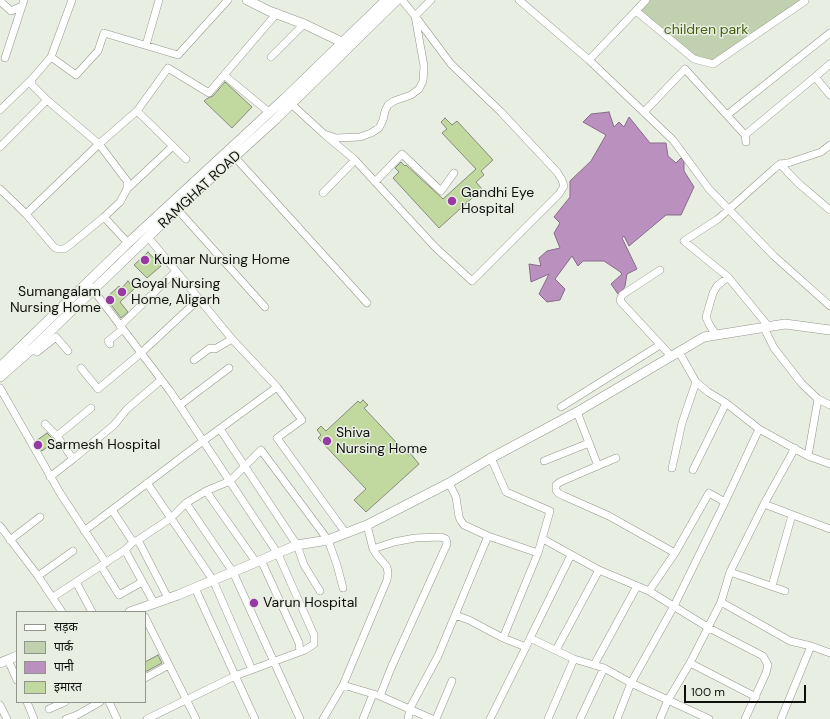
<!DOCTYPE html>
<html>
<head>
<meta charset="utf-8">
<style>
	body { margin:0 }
	#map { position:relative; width:830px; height:719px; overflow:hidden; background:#e9eee3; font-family:"DM Sans","Noto Sans Devanagari",sans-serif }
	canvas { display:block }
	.legend { position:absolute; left:16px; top:611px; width:130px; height:92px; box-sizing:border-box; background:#e9eee3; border:1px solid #92958d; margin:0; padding:5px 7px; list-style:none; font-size:12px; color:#0f100d }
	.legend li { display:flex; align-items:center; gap:8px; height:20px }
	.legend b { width:20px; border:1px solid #92958d }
	.scale { position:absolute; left:684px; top:685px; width:122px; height:18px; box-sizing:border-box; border:2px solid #0f100d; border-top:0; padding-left:5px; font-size:12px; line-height:14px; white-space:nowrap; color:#0f100d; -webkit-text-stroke:3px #e9eee3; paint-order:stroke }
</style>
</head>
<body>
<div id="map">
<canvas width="830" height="719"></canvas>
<ul class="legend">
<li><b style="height:5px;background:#fff"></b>सड़क</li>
<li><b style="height:11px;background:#c1d0ae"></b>पार्क</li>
<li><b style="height:11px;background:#ba90be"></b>पानी</li>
<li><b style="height:11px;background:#c1d99f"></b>इमारत</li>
</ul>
<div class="scale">100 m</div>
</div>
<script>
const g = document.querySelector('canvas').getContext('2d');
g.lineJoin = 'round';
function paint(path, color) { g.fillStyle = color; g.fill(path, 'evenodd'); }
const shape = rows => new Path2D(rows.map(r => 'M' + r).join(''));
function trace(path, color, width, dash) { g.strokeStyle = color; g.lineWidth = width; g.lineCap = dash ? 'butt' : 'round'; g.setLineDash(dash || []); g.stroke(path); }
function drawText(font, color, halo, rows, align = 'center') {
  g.font = font + ' "DM Sans",sans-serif'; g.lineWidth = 3; g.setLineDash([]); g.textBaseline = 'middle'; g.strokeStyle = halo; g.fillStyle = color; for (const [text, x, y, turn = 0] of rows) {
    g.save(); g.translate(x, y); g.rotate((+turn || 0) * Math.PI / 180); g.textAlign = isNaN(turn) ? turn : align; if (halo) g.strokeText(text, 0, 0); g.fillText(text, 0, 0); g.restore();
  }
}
const green = shape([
	[646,0,804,0,718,61,694,59,636,11]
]);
const water = shape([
	[609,112,614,127,619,122,624,127,629,117,650,143,666,143,668,156,676,163,681,158,684,161,684,171,694,187,681,215,666,215,629,246,624,236,622,238,637,269,627,274,625,286,623,290,618,294,611,284,622,274,619,271,604,261,583,261,578,266,572,256,555,279,565,289,560,300,547,302,539,294,549,274,531,282,529,264,541,266,539,258,547,251,560,248,554,233,560,223,554,217,570,197,570,181,591,161,606,135,583,122,591,114,609,112]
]);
const building = shape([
	[225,82,252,107,232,128,204,101,208,98,213,96,225,82],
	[445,118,452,125,457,121,493,160,481,171,484,175,476,182,482,189,439,228,393,178,399,172,395,168,401,162,405,166,406,165,443,199,476,169,442,133,447,129,441,122,445,118],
	[148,252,161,266,147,278,134,265,148,252],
	[128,281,134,289,120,302,128,312,121,318,106,298,119,286,121,289,128,281],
	[363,400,368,405,364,408,408,455,410,453,419,464,366,512,354,500,366,489,318,438,321,435,317,430,321,426,326,431,358,401,360,403,363,400],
	[47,433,55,441,42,451,36,441,47,433],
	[158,655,162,663,145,672,145,662,158,655]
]);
const street = shape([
	[72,0,51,57,32,79,32,85,47,100,99,144,127,181,127,189,120,202,104,217,128,243],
	[519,0,589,60,646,0],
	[0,1,11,11,22,6],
	[636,11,694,59,713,64,805,1,804,0],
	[146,45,159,0],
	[51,57,76,75,98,51,104,33,178,55,228,0],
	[271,57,304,24],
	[5,58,24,0],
	[589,60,673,140,709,189,774,256,830,306],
	[830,64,815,77,830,95],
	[224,75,277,13],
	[288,101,324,134,336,138,360,137,371,133,379,128,383,120,385,111,388,105,394,101,411,95,419,89,423,81,424,66,415,16,402,0],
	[0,110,32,79],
	[137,111,186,159],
	[644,112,685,69,745,135,746,142],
	[727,115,830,33],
	[324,134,355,160,435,247,472,281,559,194,564,186,562,180,557,172,501,112,451,64,415,16,431,0],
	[745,135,815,77],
	[0,147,47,100],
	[232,154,367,303],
	[780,164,798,183,830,210],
	[375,182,402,154,441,191,454,173],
	[0,189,26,214],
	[127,189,173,146],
	[323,193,355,160],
	[177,209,265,307],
	[104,217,70,245,64,249,58,249,54,247,26,214,99,144,137,111,168,68,209,93,224,75,270,113],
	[148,237,232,339,277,387,302,420,277,438,345,532],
	[660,270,628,291,622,295,620,300,621,302,671,356],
	[91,287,170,391,278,554,314,635,314,644,305,650,235,676,147,719],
	[120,326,176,271],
	[769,327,728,277,684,241,718,219,774,169,780,164,788,163,821,152,830,145],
	[764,328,774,348,802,384,818,399,808,456],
	[716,335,709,324,706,317,713,293,717,286,728,277],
	[110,344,108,341,123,329],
	[33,348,37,352,56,337,68,351],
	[679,352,696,382,708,392,726,403,759,429,808,456,830,464],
	[194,360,210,348,215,349,232,339],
	[81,368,98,389,141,353,199,299],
	[0,388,60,493,106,563],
	[818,399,830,405],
	[180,405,229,368],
	[561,407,660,345],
	[577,412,598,466],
	[45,424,57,436,91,408],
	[220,429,297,545,304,565,320,591],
	[57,436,73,459,114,425,127,409,161,380],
	[491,458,506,492,550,511,538,553,503,638],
	[616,458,560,482,556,485,556,490,558,493,564,496,609,516,675,553],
	[544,461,589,443],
	[672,468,682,423,696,382],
	[693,470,726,403],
	[50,477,73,459],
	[147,483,213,580,250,665],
	[449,483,456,497,459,517,461,521,464,525,488,536,538,553],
	[206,491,256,562],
	[186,503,233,572,300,719],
	[764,504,795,448],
	[112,510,133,542,138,540,168,598],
	[0,526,38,576,62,612],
	[84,531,203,441,277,387],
	[543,539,599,570,649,591,709,628,763,656,768,665,766,673,745,719],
	[10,540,40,517],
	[138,540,171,518,186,503,206,491,230,481,261,450,328,540,337,565,343,588],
	[373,549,394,542,415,538,441,537,446,539,447,544,391,668,380,696],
	[125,550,154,603],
	[261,560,299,643,300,652],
	[101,566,119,595,142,582],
	[730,572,785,591],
	[38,576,73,551],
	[76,582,92,612],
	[772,586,792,515],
	[195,588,255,719],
	[649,591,675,553,709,493,725,502],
	[53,597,125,550,133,542],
	[721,602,790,641,811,646,830,653],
	[455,615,469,620,503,638,526,647,530,638,574,659,604,668,631,683,709,719],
	[145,617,196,719],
	[530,638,571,555],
	[556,650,599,570],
	[8,660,17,680],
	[690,663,721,602,730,572,764,504,830,529],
	[594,665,637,586],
	[145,678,169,665],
	[343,685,380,696,432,719],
	[27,702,34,719],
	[109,702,117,719],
	[0,705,7,719],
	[49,709,65,702],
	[66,719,77,715,100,702],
	[323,719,343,685,387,580,388,573,387,567,376,554,373,549,367,525],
	[363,719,373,694],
	[408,719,410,708,438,656,488,536],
	[436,719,452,681],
	[490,719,526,647],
	[548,719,574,659],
	[580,719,604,668],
	[617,719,631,683,674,606,725,502,759,429],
	[660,719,668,700,690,663,756,697],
	[781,719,811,646]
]);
const secondary = shape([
	[247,0,269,11,304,24,348,45],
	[0,367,128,243,285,98,386,0],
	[0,377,33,348,177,209,276,119,397,0],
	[130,612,178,595,297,545,328,540,367,525,449,483,491,458,577,412,704,337,785,324,830,330],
	[0,663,17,656]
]);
const markers = [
	[452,201,5,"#983aa4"],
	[145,260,5,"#983aa4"],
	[122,292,5,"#983aa4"],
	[110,300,5,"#983aa4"],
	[327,441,5,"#983aa4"],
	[38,445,5,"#983aa4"],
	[254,603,5,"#983aa4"]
];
const parkNames = [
	["children park",706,30]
];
const streetNames = [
	["RAMGHAT ROAD",200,190,-43]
];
const poiNames = [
	["Gandhi Eye",461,193],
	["Hospital",461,209],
	["Kumar Nursing Home",154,260],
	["Goyal Nursing",131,284],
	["Home, Aligarh",131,300],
	["Sumangalam",101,292,"right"],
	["Nursing Home",101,308,"right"],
	["Shiva",336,433],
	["Nursing Home",336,449],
	["Sarmesh Hospital",47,445],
	["Varun Hospital",263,603]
];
paint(green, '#c1d0ae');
paint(water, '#ba90be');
trace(water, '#876a89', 1);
paint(building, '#c1d99f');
trace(building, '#85897f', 1);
trace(street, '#93978d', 8);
trace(secondary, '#93978d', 10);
trace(street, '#fff', 7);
trace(secondary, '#fff', 9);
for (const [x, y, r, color] of markers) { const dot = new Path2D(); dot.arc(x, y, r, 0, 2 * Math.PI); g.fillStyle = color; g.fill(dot); trace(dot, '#e9eee3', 1.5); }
drawText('14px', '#47610c', '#e9eee3', parkNames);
drawText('14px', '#0f100d', '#e9eee3', streetNames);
drawText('14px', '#0f100d', '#e9eee3', poiNames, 'left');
</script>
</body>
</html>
